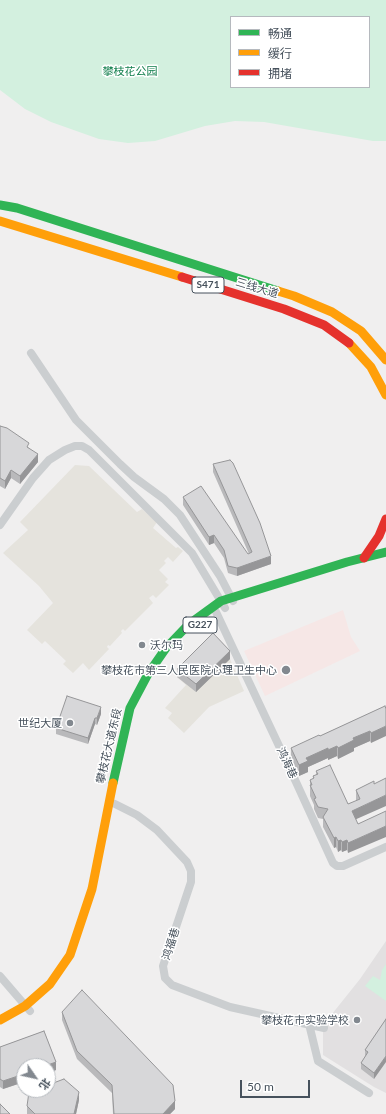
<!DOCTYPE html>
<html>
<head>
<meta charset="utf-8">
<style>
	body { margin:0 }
	#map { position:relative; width:386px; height:1114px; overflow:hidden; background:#f0efef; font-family:Lato,"Noto Sans SC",sans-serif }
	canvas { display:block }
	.legend { position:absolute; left:230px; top:16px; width:140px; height:72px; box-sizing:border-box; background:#fff; border:1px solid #b5b9be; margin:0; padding:5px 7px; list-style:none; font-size:12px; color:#46515c }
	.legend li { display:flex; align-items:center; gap:8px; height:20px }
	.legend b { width:20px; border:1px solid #b5b9be }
	.north { position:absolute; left:16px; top:1058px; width:40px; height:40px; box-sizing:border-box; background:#fff; border:1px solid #b5b9be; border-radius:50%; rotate:124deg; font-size:11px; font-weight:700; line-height:16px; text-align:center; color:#46515c }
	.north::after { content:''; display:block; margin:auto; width:14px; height:18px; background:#82888f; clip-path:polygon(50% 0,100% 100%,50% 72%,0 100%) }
	.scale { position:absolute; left:240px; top:1080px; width:70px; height:18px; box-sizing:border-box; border:2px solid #46515c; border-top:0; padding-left:5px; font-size:12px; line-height:14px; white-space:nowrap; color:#46515c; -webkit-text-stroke:3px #fff; paint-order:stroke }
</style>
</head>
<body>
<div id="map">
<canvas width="386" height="1114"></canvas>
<ul class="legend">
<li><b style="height:5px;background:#30b455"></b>畅通</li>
<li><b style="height:5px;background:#ff9f0a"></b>缓行</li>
<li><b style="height:5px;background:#e5322d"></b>拥堵</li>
</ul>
<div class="north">北</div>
<div class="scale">50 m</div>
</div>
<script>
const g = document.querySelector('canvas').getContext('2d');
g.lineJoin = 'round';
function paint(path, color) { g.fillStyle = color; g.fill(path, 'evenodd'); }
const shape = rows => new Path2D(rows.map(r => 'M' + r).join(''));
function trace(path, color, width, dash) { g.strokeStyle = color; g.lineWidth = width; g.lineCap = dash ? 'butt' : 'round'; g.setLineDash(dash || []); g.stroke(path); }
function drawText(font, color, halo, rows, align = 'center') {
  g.font = font + ' Lato,"Noto Sans SC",sans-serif'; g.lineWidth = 3; g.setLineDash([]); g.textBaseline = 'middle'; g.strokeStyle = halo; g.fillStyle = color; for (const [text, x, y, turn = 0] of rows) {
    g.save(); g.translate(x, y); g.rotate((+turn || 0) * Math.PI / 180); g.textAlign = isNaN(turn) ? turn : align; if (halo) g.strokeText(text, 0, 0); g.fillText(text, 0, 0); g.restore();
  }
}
const commercial = shape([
	[75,465,89,466,137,512,142,509,157,522,153,528,176,548,178,547,183,551,173,562,168,557,164,561,166,563,159,570,168,579,165,582,169,585,156,598,153,595,149,598,153,603,125,631,123,629,121,631,122,633,110,646,108,645,107,647,109,649,89,670,83,663,73,673,63,664,66,661,45,641,42,644,27,630,53,603,39,586,3,553,28,530,20,522],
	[213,641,230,659,244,691,209,707,184,733,168,718,172,713,165,708,186,685,177,677]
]);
const education = shape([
	[386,941,386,1093,374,1087,323,1055,323,1032,324,1024,360,979]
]);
const medical = shape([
	[343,610,351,637,360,651,265,696,244,651]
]);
const green = shape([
	[0,0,386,0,386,141,373,141,264,122,235,121,205,126,155,141,128,143,99,139,51,122,25,109,0,90],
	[231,17,369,17,369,87,231,87],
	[386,964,386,1001,365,986,373,976,380,980,382,970]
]);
const street = shape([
	[31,353,76,420,120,464,134,477,164,499,180,515,220,576,233,601],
	[0,525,33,478,49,460,65,450,75,446,82,446,89,450,192,553,225,608],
	[216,612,296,782,333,863,337,866,343,866,386,847],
	[115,804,137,815,157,830,187,862,191,871,191,882,163,966,165,978,172,985,230,1007,324,1028],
	[0,976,30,1011],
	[309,1024,318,1061,369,1093]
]);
const fast = shape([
	[0,205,17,208,278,291],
	[113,783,130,708,148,674,166,648,188,625,221,601,347,562,386,552]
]);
const slow = shape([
	[0,221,182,277],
	[278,291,294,296,332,312,361,331,386,360],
	[349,343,371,367,386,395],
	[0,1020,25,1006,50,984,70,955,92,889,113,783]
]);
const jam = shape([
	[182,277,284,309,324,325,349,343],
	[364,558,379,536,386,519]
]);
const wall = shape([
	[0,426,29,448,38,462,20,484,11,478,5,489,0,486],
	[213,464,271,564,237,576,228,573,224,558,214,543,209,545,183,505,183,497,248,554,249,554,213,472],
	[230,659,196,692,177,677,177,669],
	[385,706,371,743,370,741,354,748,354,751,338,759,337,756,328,760,328,758,308,767,308,772,299,776,291,758,291,748,320,736],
	[101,714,97,725,95,724,88,744,56,734,56,728],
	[316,771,348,804,356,801,356,790,374,784,356,820,348,853,347,850,342,852,341,850,338,852,336,847,334,848,323,827,323,819,318,818,314,809,314,805,310,796,310,780,313,779,313,776,316,775],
	[62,1012,175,1109,170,1114,113,1114,112,1093,77,1059,62,1020],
	[386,1019,374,1079,361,1069,361,1063,365,1057,365,1050],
	[44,1031,56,1062,56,1070,48,1073,48,1066,24,1066,24,1082,3,1089,0,1087,0,1047],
	[79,1100,76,1114,27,1114,27,1106]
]);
const shadedWall = shape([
	[38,454,38,462,20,484,20,476],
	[11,470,11,478,5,489,5,481],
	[214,535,214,543,209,545,209,537],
	[271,556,271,564,237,576,237,568],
	[230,651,230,659,196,692,196,684],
	[101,707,101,714,97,725,97,718],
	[95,718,95,724,88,744,88,738],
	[386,726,386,736,371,743,371,733],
	[370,731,370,741,354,748,354,751,338,759,338,748,353,738],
	[337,746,337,756,328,760,328,750],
	[328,748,328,758,308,767,308,772,299,776,299,765,306,758],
	[386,795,386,806,352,821,352,811],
	[386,826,386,837,348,853,348,843],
	[336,837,336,847,334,848,334,838],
	[341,840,341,850,338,852,338,841],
	[347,840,347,850,342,852,342,842],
	[386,1056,386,1062,374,1079,374,1073],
	[56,1062,56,1070,48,1073,48,1066,45,1066],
	[24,1074,24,1082,3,1089,3,1081],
	[79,1092,79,1100,76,1114,74,1114],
	[175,1101,175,1109,170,1114,163,1114]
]);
const building = shape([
	[0,426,7,428,29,443,27,447,38,454,20,476,11,470,5,481,0,478,0,426],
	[230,460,233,463,260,523,271,556,237,568,228,566,224,550,214,535,209,537,183,497,201,486,248,554,252,552,213,464,230,460],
	[213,633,230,651,196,684,177,669,213,633],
	[67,696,101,707,97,718,95,718,88,738,56,728,67,696],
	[385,706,386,709,386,726,371,733,370,731,353,738,354,740,338,748,337,746,328,750,328,748,306,758,308,761,299,765,291,748,319,735,320,736,385,706],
	[330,765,348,804,360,799,356,790,374,781,374,784,386,778,386,795,352,811,358,824,386,811,386,826,348,843,347,840,342,842,341,840,338,841,336,837,334,838,323,817,328,809,318,807,314,799,316,798,310,785,312,785,310,780,314,778,313,776,318,774,316,771,330,765],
	[82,990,173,1085,175,1101,163,1114,114,1114,112,1085,77,1051,62,1012,82,990],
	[386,1019,386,1056,374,1073,361,1063,368,1052,365,1050,386,1019],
	[44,1031,56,1062,45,1066,24,1066,24,1074,3,1081,0,1079,0,1047,44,1031],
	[64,1079,79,1092,74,1114,35,1114,27,1106,29,1092,34,1090,48,1090,48,1085,64,1079],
	[0,1104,10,1114,0,1114,0,1104]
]);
const markers = [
	[142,645,4,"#82888f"],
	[286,670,5,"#82888f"],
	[70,723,4,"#82888f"],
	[357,1020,4,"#82888f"]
];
const shields = [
	[208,285,32],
	[200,625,34]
];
const shieldNames = [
	["S471",208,285],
	["G227",200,625]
];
const parkNames = [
	["攀枝花公园",130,71]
];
const streetNames = [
	["三线大道",257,288,17],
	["攀枝花大道东段",109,746,-77],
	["鸿海巷",287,763,65],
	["鸿福巷",171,944,-72]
];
const poiNames = [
	["沃尔玛",150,645,"left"],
	["攀枝花市第三人民医院心理卫生中心",277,670],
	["世纪大厦",62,723],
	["攀枝花市实验学校",349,1020]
];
paint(commercial, '#e5e3dd');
paint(education, '#e2e0e1');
paint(medical, '#f6e7e6');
paint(green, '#d3f0df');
trace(street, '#cbced0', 8);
trace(fast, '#30b455', 9);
trace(slow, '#ff9f0a', 9);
trace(jam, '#e5322d', 9);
paint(wall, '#b9b9bb');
paint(shadedWall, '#969698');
paint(building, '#d7d7d9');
trace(building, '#969698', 1);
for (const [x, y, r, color] of markers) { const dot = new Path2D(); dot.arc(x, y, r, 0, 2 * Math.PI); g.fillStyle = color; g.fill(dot); trace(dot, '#fff', 1.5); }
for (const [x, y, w] of shields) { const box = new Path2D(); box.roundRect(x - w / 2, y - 8, w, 16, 3); g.fillStyle = '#fff'; g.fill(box); trace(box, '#46515c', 1); }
drawText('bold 10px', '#46515c', null, shieldNames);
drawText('11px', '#14804f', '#fff', parkNames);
drawText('11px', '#46515c', '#fff', streetNames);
drawText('11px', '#46515c', '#fff', poiNames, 'right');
</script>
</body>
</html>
